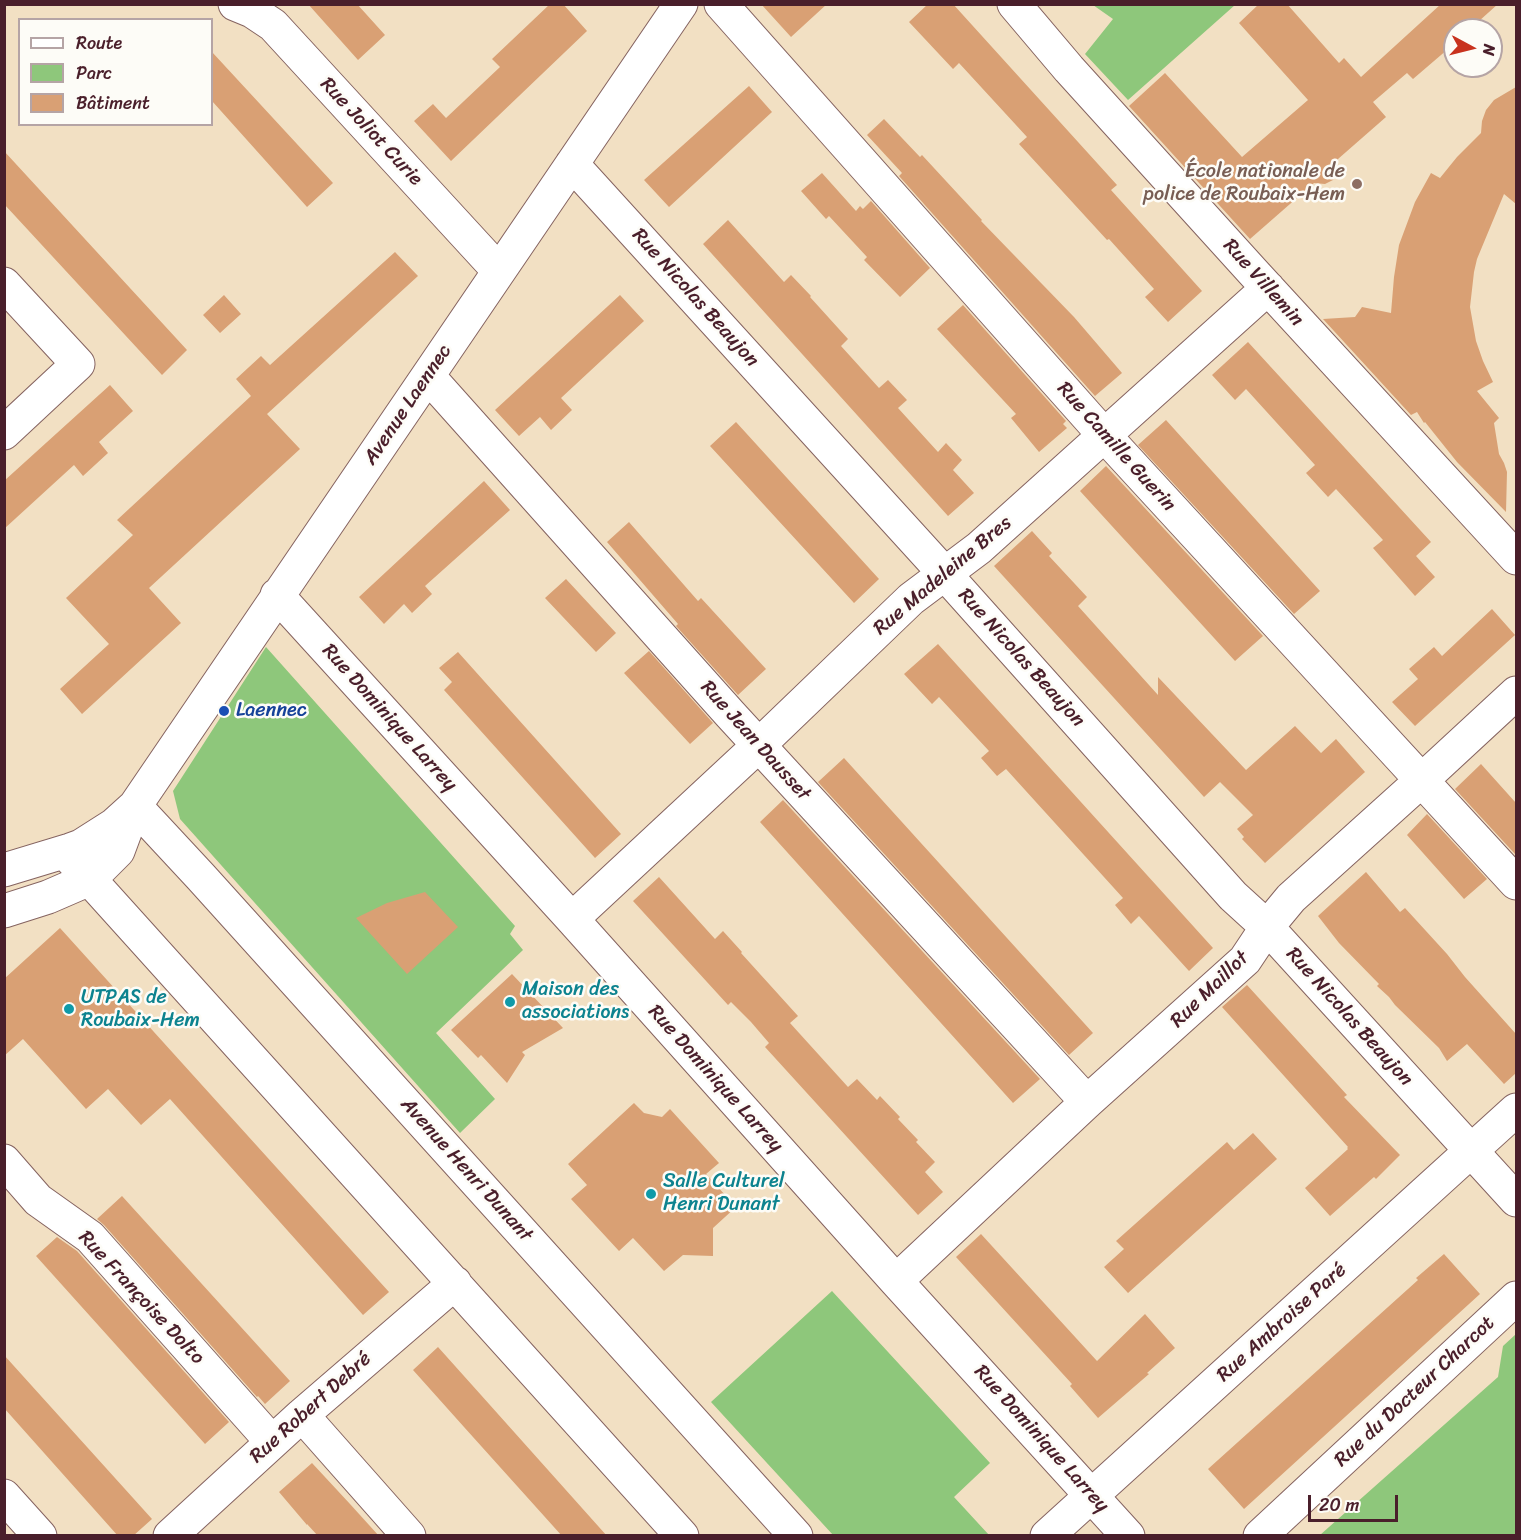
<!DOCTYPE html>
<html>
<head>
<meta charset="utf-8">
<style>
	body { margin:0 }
	#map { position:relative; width:1521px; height:1540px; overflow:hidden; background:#f2e0c3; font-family:Sriracha,sans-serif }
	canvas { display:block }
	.frame { position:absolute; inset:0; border:6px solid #4a1f2b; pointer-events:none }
	.legend { position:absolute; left:18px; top:18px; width:195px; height:108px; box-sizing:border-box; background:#fdfcf7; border:2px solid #b5a4a5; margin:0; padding:8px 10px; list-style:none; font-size:18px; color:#4a1f2b }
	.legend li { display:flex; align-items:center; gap:12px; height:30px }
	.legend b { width:30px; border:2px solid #b5a4a5 }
	.north { position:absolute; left:1443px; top:18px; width:60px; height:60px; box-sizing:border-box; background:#fdfcf7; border:2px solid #b5a4a5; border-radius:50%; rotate:97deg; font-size:16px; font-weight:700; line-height:24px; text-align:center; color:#4a1f2b }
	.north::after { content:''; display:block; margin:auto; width:21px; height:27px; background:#c8321e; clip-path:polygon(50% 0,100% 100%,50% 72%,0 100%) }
	.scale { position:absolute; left:1308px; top:1495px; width:90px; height:27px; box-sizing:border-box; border:3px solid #4a1f2b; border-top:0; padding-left:8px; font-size:18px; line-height:21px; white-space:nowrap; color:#4a1f2b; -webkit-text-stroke:4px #fdfcf7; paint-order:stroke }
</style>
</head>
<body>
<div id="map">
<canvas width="1521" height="1540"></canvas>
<div class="frame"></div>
<ul class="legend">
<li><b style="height:8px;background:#fff"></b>Route</li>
<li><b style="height:16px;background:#8ec77b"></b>Parc</li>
<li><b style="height:16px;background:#d9a074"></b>Bâtiment</li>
</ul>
<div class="north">N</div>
<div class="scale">20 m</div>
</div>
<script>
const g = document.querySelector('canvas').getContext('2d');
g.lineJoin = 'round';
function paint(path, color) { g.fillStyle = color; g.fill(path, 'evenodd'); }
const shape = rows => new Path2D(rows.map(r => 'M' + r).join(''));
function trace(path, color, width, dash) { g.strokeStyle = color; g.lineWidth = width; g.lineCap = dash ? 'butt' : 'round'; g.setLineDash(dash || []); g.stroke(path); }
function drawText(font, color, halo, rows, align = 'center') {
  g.font = font + ' Sriracha,sans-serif'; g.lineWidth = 5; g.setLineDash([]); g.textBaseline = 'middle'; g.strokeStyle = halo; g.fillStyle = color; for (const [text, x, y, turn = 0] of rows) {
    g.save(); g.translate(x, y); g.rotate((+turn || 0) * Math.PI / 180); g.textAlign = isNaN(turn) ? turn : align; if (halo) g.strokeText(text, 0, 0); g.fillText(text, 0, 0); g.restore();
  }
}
const green = shape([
	[1093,5,1235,5,1128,100,1085,54,1113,19],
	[266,647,515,926,510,934,523,950,436,1033,495,1099,460,1133,180,819,173,791],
	[832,1291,990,1463,954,1497,989,1535,833,1535,711,1402],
	[1516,1334,1516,1535,1320,1535,1498,1377,1503,1346]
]);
const building = shape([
	[308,4,357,4,385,35,358,60],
	[550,4,563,4,587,31,451,161,414,121,433,104,446,118,500,67,492,59],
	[761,4,827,4,791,37],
	[928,4,953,4,1117,185,1111,190,1202,291,1168,322,1145,297,1154,289,1109,239,1107,240,1019,144,1027,137,959,63,953,69,909,22],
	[1259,4,1287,4,1339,63,1344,58,1361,77,1441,4,1498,4,1469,30,1455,30,1455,43,1413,79,1407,73,1373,102,1386,117,1338,159,1336,176,1333,180,1325,184,1314,183,1250,239,1129,106,1165,73,1242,157,1308,100,1239,23],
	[212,52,333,183,307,207,212,101],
	[749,86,772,112,669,207,644,180],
	[1516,87,1516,204,1504,194,1477,259,1474,272,1470,307,1476,341,1483,361,1493,382,1477,391,1499,418,1494,423,1499,454,1504,463,1507,472,1506,512,1457,462,1425,422,1424,423,1417,412,1411,415,1323,319,1355,317,1362,307,1391,313,1394,277,1399,245,1415,202,1431,173,1440,178,1457,157,1481,133,1482,121,1486,110,1494,100],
	[884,119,920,157,922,155,982,220,981,221,1074,317,1122,373,1095,396,899,176,902,173,867,135],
	[4,151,187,350,162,375,4,204],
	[822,173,856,211,860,206,863,209,871,201,930,268,900,297,864,260,867,257,829,216,826,219,801,191],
	[728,220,784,282,791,275,811,296,810,297,848,339,841,346,879,388,888,380,907,400,898,408,938,452,946,443,962,460,953,470,974,493,948,516,703,244],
	[395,252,418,276,267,414,300,449,149,588,181,623,82,714,60,689,109,644,66,598,133,535,117,520,251,396,236,379,261,356,270,365],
	[224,295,241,314,220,333,203,315],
	[620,295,644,321,561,398,572,410,551,430,540,417,519,436,495,410],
	[963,305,1066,421,1063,424,1067,428,1039,452,1011,418,1016,414,937,329],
	[1248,342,1431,542,1416,556,1435,577,1415,596,1373,548,1383,540,1336,489,1328,497,1306,473,1315,465,1246,389,1235,400,1212,375],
	[110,385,133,411,99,442,108,453,83,476,74,465,4,529,4,481],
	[1166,420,1320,591,1294,614,1138,445],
	[736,422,879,579,854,603,710,446],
	[1106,466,1263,636,1235,661,1080,491],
	[484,481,510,510,425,586,432,594,412,613,404,604,384,624,359,597],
	[629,522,698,601,701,598,766,669,738,695,676,626,678,624,607,542],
	[1032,531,1052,553,1049,556,1087,597,1078,606,1158,695,1158,677,1246,770,1295,726,1321,753,1336,739,1365,772,1265,863,1242,839,1244,837,1237,829,1253,815,1220,782,1204,797,994,566],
	[566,579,616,633,596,652,545,598],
	[1492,609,1515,635,1415,726,1392,702,1418,679,1409,669,1434,647,1442,656],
	[938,644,1213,948,1189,971,1139,916,1131,924,1115,905,1123,898,1006,769,997,776,981,758,989,751,939,697,932,704,904,674],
	[649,651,713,723,690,744,624,673],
	[458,652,621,834,595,858,444,690,452,682,439,668],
	[844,758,1093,1033,1069,1055,818,782],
	[1481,764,1516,803,1516,853,1515,854,1455,789],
	[783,800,1040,1079,1013,1103,760,822],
	[1427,814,1487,879,1464,899,1407,835],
	[1366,872,1400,912,1405,908,1447,954,1465,977,1516,1034,1516,1073,1504,1084,1467,1044,1447,1061,1439,1048,1395,1005,1389,997,1377,986,1379,984,1339,943,1318,916],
	[659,877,715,939,723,931,742,952,741,953,798,1016,790,1023,848,1087,857,1079,877,1100,880,1096,900,1117,898,1119,918,1140,916,1142,935,1162,925,1172,943,1192,918,1215,765,1047,769,1043,751,1022,731,1002,728,1005,633,901],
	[425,892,458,927,407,974,356,918,387,903],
	[60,928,389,1292,363,1315,170,1099,141,1125,108,1089,86,1109,23,1039,4,1056,4,979],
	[512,974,563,1028,522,1052,525,1055,507,1083,481,1055,478,1058,451,1030],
	[1247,985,1347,1095,1344,1097,1400,1155,1376,1179,1374,1177,1330,1216,1305,1188,1348,1149,1347,1148,1348,1147,1222,1007],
	[634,1103,644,1113,662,1117,670,1109,719,1163,706,1174,736,1207,713,1228,713,1256,683,1255,664,1271,633,1238,619,1251,571,1199,587,1185,568,1164],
	[1253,1133,1277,1159,1128,1293,1104,1267,1124,1249,1116,1241,1227,1142,1234,1150],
	[122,1196,290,1381,265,1404,258,1396,257,1397,104,1225,97,1219],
	[981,1234,1097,1361,1145,1314,1175,1348,1147,1373,1149,1374,1098,1418,1070,1386,1072,1384,956,1257],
	[57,1237,77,1251,229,1422,205,1444,36,1256],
	[1444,1254,1480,1294,1244,1509,1208,1469,1418,1280,1416,1278],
	[438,1347,481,1395,607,1536,562,1536,464,1427,413,1370],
	[4,1355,152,1519,133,1536,118,1536,4,1408],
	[312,1463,350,1504,379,1536,318,1536,307,1524,307,1525,279,1492]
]);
const minor = shape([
	[235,4,252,11,273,25,499,271],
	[721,4,1104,435,1516,883],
	[1014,4,1069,69,1253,272,1516,558],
	[572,164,945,574,1233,896,1267,927,1516,1200],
	[4,284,78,364,4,433],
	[428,376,730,714,1087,1102],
	[277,595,572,919,896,1281,1128,1536],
	[135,806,201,877,796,1536],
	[65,852,682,1536],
	[4,870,70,850,81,846,114,825,135,806,681,4],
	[4,911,48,897,78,884,97,872,118,851,134,808],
	[572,919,758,746,911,599,979,548,1268,288],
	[4,1161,38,1200,90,1237,272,1442],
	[896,1281,1087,1102,1245,960,1267,927,1291,898,1422,780,1516,693],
	[302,1415,409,1536],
	[4,1496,40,1536],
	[170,1536,302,1415,455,1283],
	[1047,1536,1516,1110],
	[1260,1536,1516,1298]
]);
const markers = [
	[1357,184,6,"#8d6e63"],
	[224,711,6,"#1a4fb4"],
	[510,1002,6,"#0f9aa8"],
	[69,1009,6,"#0f9aa8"],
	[651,1194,6,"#0f9aa8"]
];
const streetNames = [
	["Rue Joliot Curie",371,132,47],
	["Rue Villemin",1263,283,48],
	["Rue Nicolas Beaujon",695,298,48],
	["Avenue Laennec",408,405,-56],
	["Rue Camille Guerin",1116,447,48],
	["Rue Madeleine Bres",943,576,-40],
	["Rue Nicolas Beaujon",1021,658,48],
	["Rue Dominique Larrey",389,718,48],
	["Rue Jean Dausset",755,741,48],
	["Rue Maillot",1210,990,-44],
	["Rue Nicolas Beaujon",1349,1017,48],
	["Rue Dominique Larrey",715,1079,48],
	["Avenue Henri Dunant",466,1170,48],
	["Rue Françoise Dolto",141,1298,47],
	["Rue Ambroise Paré",1282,1323,-42],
	["Rue du Docteur Charcot",1415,1392,-43],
	["Rue Robert Debré",311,1408,-42],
	["Rue Dominique Larrey",1041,1439,48]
];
const educationNames = [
	["École nationale de",1345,172],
	["police de Roubaix-Hem",1345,195]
];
const transitNames = [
	["Laennec",236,711]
];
const cultureNames = [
	["Maison des",522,990],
	["associations",522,1013],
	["UTPAS de",81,998],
	["Roubaix-Hem",81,1021],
	["Salle Culturel",663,1182],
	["Henri Dunant",663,1205]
];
paint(green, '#8ec77b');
paint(building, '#d9a074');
trace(minor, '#856360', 35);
trace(minor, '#fff', 33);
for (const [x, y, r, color] of markers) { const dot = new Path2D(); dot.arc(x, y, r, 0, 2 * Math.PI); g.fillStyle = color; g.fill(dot); trace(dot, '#fdfcf7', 2); }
drawText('20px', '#4a1f2b', '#fdfcf7', streetNames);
drawText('20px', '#785e54', '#fdfcf7', educationNames, 'right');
drawText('20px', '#164399', '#fdfcf7', transitNames, 'left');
drawText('20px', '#0d838f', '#fdfcf7', cultureNames, 'left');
</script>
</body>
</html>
